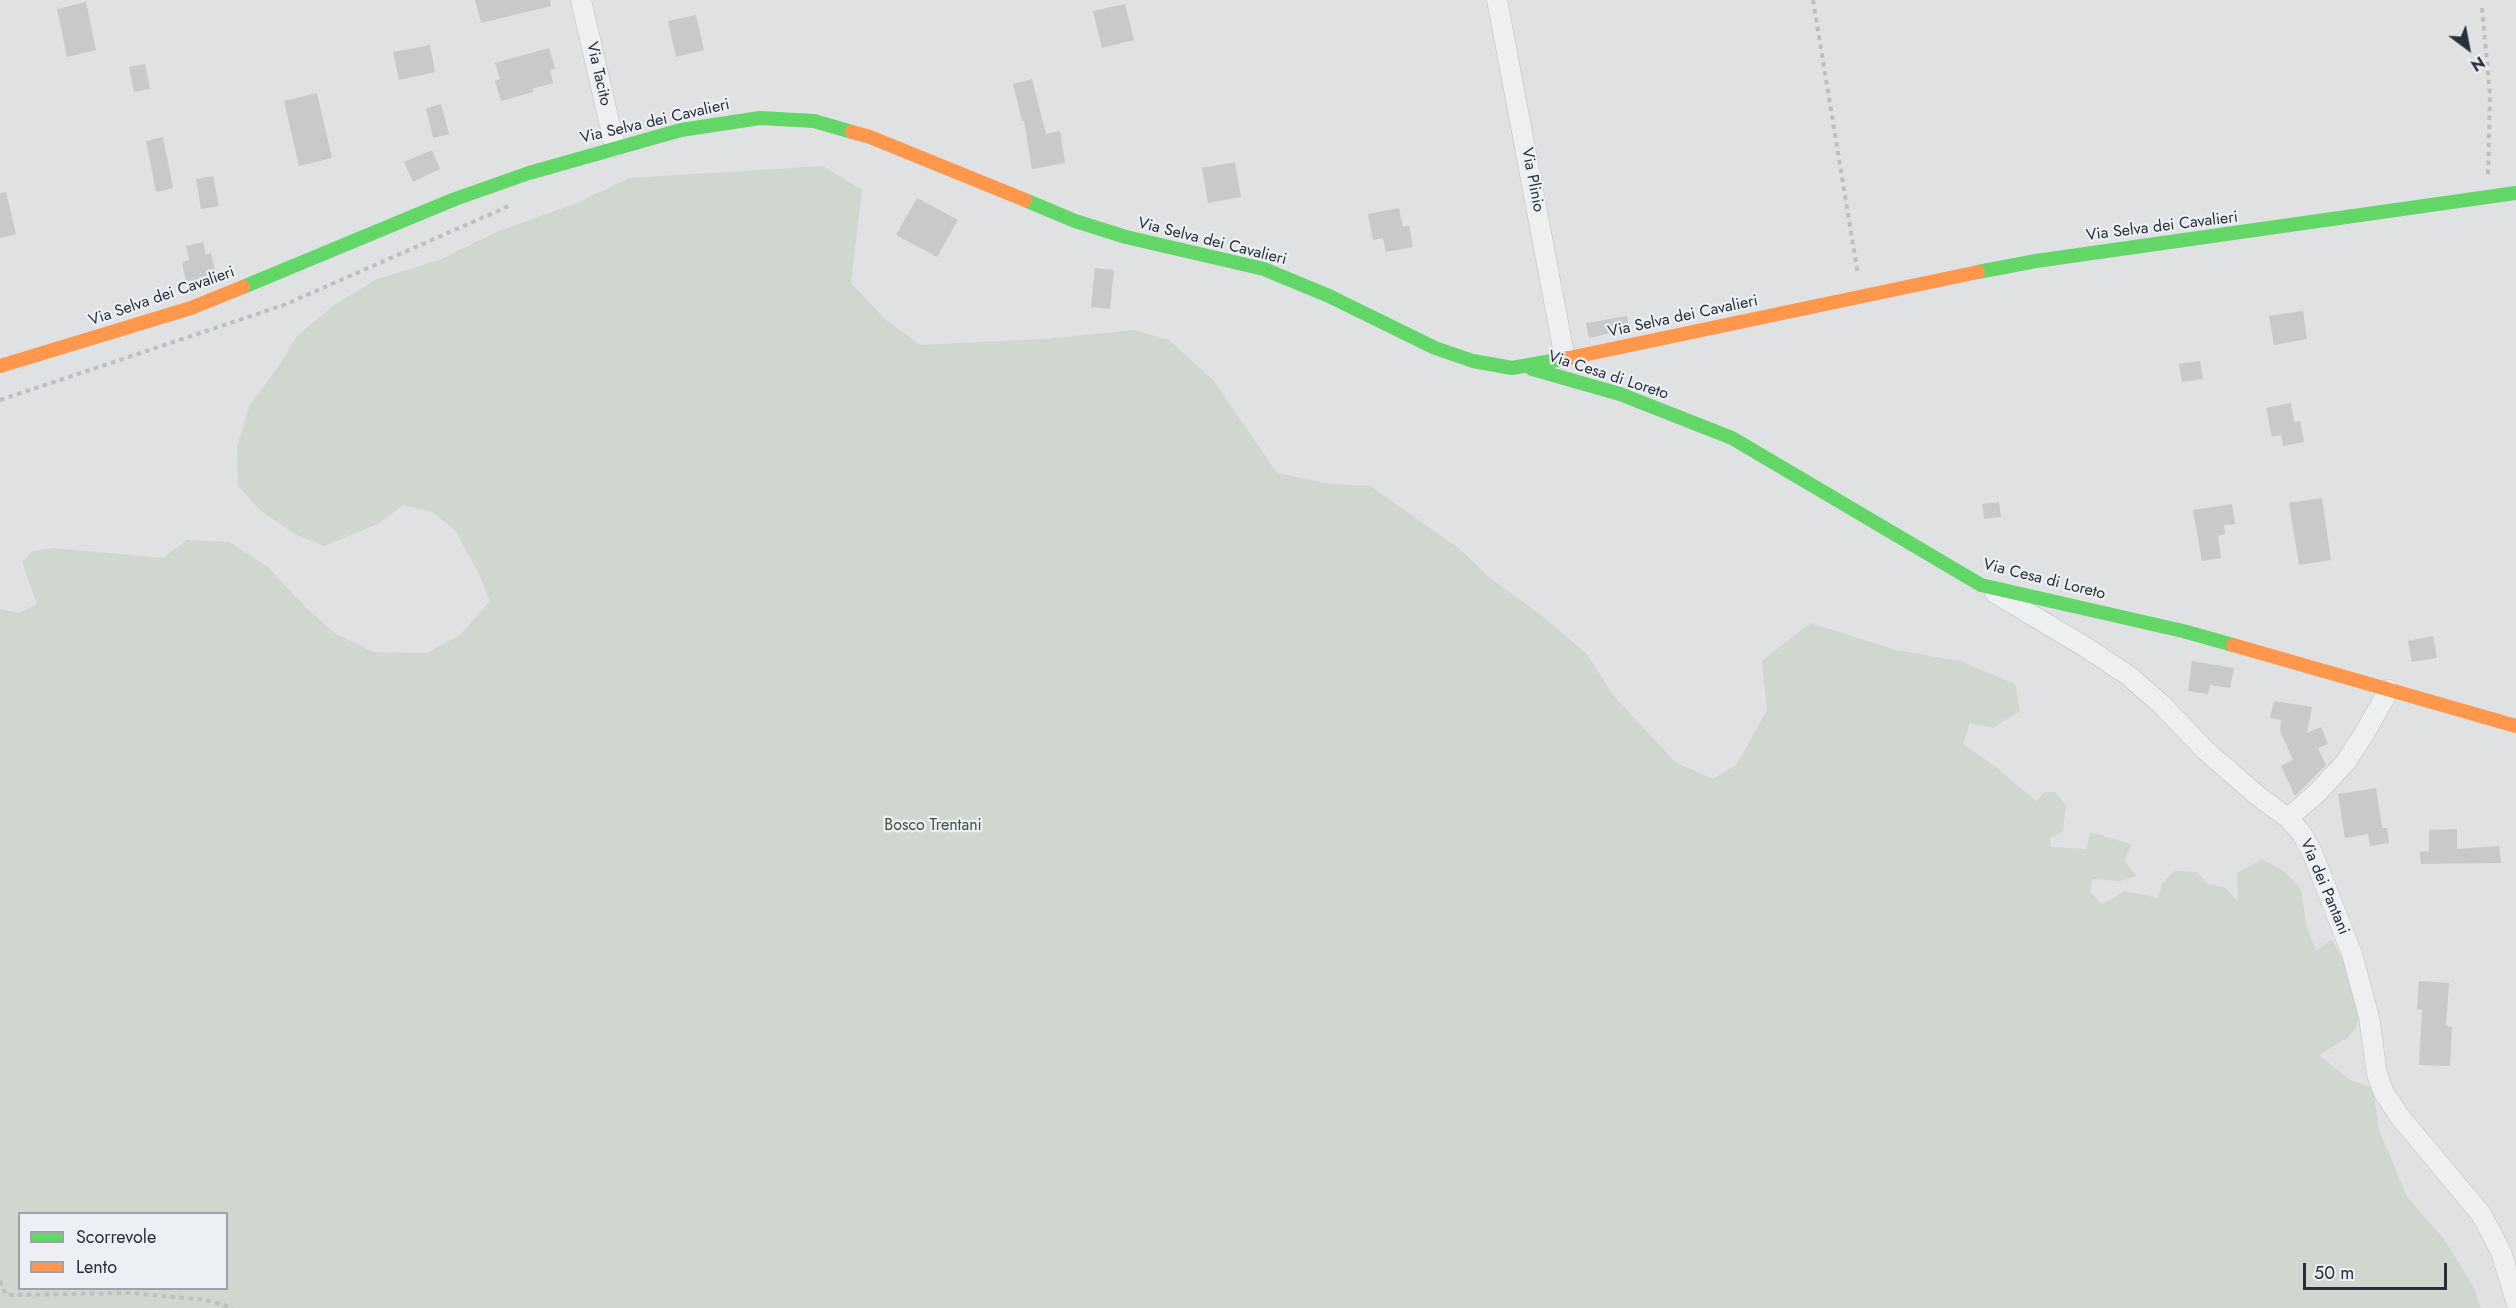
<!DOCTYPE html>
<html>
<head>
<meta charset="utf-8">
<style>
	body { margin:0 }
	#map { position:relative; width:2516px; height:1308px; overflow:hidden; background:#dfe1e3; font-family:Jost,sans-serif }
	canvas { display:block }
	.legend { position:absolute; left:18px; top:1212px; width:210px; height:78px; box-sizing:border-box; background:#eceff3; border:2px solid #9ea2a9; margin:0; padding:8px 10px; list-style:none; font-size:18px; color:#282f3a }
	.legend li { display:flex; align-items:center; gap:12px; height:30px }
	.legend b { width:30px; border:2px solid #9ea2a9 }
	.north { position:absolute; left:2438px; top:18px; width:60px; height:60px; -webkit-text-stroke:4px #eceff3; paint-order:stroke; rotate:148deg; font-size:16px; font-weight:700; line-height:24px; text-align:center; color:#282f3a }
	.north::after { content:''; display:block; margin:auto; width:21px; height:27px; background:#282f3a; clip-path:polygon(50% 0,100% 100%,50% 72%,0 100%) }
	.scale { position:absolute; left:2303px; top:1263px; width:144px; height:27px; box-sizing:border-box; border:3px solid #282f3a; border-top:0; padding-left:8px; font-size:18px; line-height:21px; white-space:nowrap; color:#282f3a; -webkit-text-stroke:4px #eceff3; paint-order:stroke }
</style>
</head>
<body>
<div id="map">
<canvas width="2516" height="1308"></canvas>
<ul class="legend">
<li><b style="height:8px;background:#63d668"></b>Scorrevole</li>
<li><b style="height:8px;background:#ff974d"></b>Lento</li>
</ul>
<div class="north">N</div>
<div class="scale">50 m</div>
</div>
<script>
const g = document.querySelector('canvas').getContext('2d');
g.lineJoin = 'round';
function paint(path, color) { g.fillStyle = color; g.fill(path, 'evenodd'); }
const shape = rows => new Path2D(rows.map(r => 'M' + r).join(''));
function trace(path, color, width, dash) { g.strokeStyle = color; g.lineWidth = width; g.lineCap = dash ? 'butt' : 'round'; g.setLineDash(dash || []); g.stroke(path); }
function drawText(font, color, halo, rows, align = 'center') {
  g.font = font + ' Jost,sans-serif'; g.lineWidth = 4.5; g.setLineDash([]); g.textBaseline = 'middle'; g.strokeStyle = halo; g.fillStyle = color; for (const [text, x, y, turn = 0] of rows) {
    g.save(); g.translate(x, y); g.rotate((+turn || 0) * Math.PI / 180); g.textAlign = isNaN(turn) ? turn : align; if (halo) g.strokeText(text, 0, 0); g.fillText(text, 0, 0); g.restore();
  }
}
const green = shape([
	[823,166,862,190,851,283,886,320,921,345,1044,339,1134,330,1169,340,1214,381,1277,473,1331,484,1370,486,1460,549,1490,578,1541,615,1587,654,1613,695,1676,763,1713,779,1737,764,1767,710,1762,661,1810,623,1896,650,1960,661,2015,684,2020,711,1993,728,1970,723,1963,744,1996,767,2036,801,2044,792,2055,792,2066,805,2063,831,2050,838,2051,847,2086,849,2090,832,2131,844,2125,861,2136,876,2120,881,2093,879,2090,892,2102,904,2125,891,2158,898,2162,884,2174,871,2197,872,2208,884,2225,888,2238,901,2237,873,2262,859,2285,872,2301,889,2306,923,2316,951,2332,939,2351,976,2362,1009,2355,1029,2347,1038,2319,1055,2350,1080,2373,1088,2379,1130,2407,1197,2444,1239,2474,1288,2481,1308,0,1308,0,609,19,613,37,604,22,562,33,551,54,548,163,558,187,540,229,542,268,567,308,610,336,634,374,652,427,653,461,634,490,601,478,572,455,530,432,512,403,505,378,524,324,546,295,534,261,511,238,486,237,446,250,405,283,360,296,337,334,305,377,279,439,260,499,231,577,203,629,178],
	[20,1214,226,1214,226,1288,20,1288]
]);
const building = shape([
	[475,0,550,0,551,6,481,23],
	[86,2,96,50,67,57,57,9],
	[1125,4,1134,40,1102,48,1093,11],
	[696,15,704,50,676,57,668,21],
	[430,45,435,72,399,80,393,52],
	[549,48,555,69,550,70,553,83,532,89,533,92,501,101,495,81,500,79,495,63],
	[145,64,150,89,134,92,129,67],
	[1032,79,1046,134,1060,131,1065,163,1032,169,1024,121,1022,121,1013,84],
	[317,93,332,158,299,166,284,101],
	[441,104,449,134,433,138,426,108],
	[163,137,173,188,156,192,146,141],
	[432,150,440,169,413,182,404,162],
	[1235,162,1241,197,1208,203,1202,168],
	[213,176,219,206,201,209,196,179],
	[6,192,16,234,0,238,0,193],
	[917,198,958,220,937,257,896,235],
	[1399,208,1403,227,1409,225,1413,247,1386,252,1383,238,1373,240,1368,214],
	[203,242,206,255,211,253,216,276,186,282,182,262,189,260,186,246],
	[1095,268,1114,270,1110,309,1091,307],
	[2303,311,2307,339,2274,345,2269,316],
	[1627,316,1629,329,1589,338,1586,323],
	[2200,361,2203,379,2182,382,2179,364],
	[2291,403,2294,422,2300,421,2304,442,2283,446,2281,435,2272,437,2266,408],
	[2322,498,2331,560,2299,565,2289,503],
	[1999,502,2001,517,1984,519,1982,504],
	[2232,504,2235,524,2224,525,2225,534,2218,536,2221,558,2202,561,2193,510],
	[2433,636,2437,658,2412,662,2408,641],
	[2192,661,2234,668,2230,688,2210,685,2208,694,2188,691],
	[2274,701,2312,707,2307,733,2321,727,2328,744,2318,748,2326,765,2295,796,2281,766,2293,760,2280,731,2281,720,2270,718],
	[2376,788,2382,828,2387,828,2389,843,2370,846,2368,834,2345,838,2338,794],
	[2457,829,2457,849,2499,846,2501,863,2421,864,2420,852,2429,851,2429,830],
	[2419,981,2449,983,2446,1026,2452,1027,2450,1066,2419,1065,2422,1010,2417,1009]
]);
const path = shape([
	[1813,0,1858,275],
	[2482,8,2490,95,2488,175],
	[0,400,284,305,509,206],
	[0,1281,6,1295,131,1293,206,1300,233,1308]
]);
const street = shape([
	[581,0,615,147],
	[1497,0,1565,359],
	[1995,593,2087,648,2129,676,2162,705,2205,750,2259,797,2288,818,2302,834,2312,852,2352,954,2369,1017,2377,1074,2384,1093,2400,1117,2481,1214,2501,1252,2516,1301],
	[2288,818,2317,793,2345,763,2364,734,2389,690]
]);
const fast = shape([
	[1025,200,1075,221,1126,237,1264,269,1329,296,1435,348,1473,361,1512,368,1569,358],
	[1978,272,2036,261,2516,193],
	[243,287,455,199,529,173,681,130,760,118,814,121,852,132],
	[1532,369,1620,394,1732,438,1981,585,2183,631,2233,645]
]);
const slow = shape([
	[852,132,870,137,1025,200],
	[1569,358,1978,272],
	[0,366,191,308,243,287],
	[2233,645,2516,726]
]);
const streetNames = [
	["Via Tacito",598,74,77],
	["Via Selva dei Cavalieri",655,122,-13],
	["Via Plinio",1532,180,79],
	["Via Selva dei Cavalieri",2162,227,-7],
	["Via Selva dei Cavalieri",1212,242,14],
	["Via Selva dei Cavalieri",162,297,-19],
	["Via Selva dei Cavalieri",1683,317,-12],
	["Via Cesa di Loreto",1608,376,18],
	["Via Cesa di Loreto",2044,580,14],
	["Via dei Pantani",2324,887,67]
];
const parkNames = [
	["Bosco Trentani",933,826]
];
paint(green, '#d0d7cf');
paint(building, '#c7c9cb');
trace(street, '#bdbfc1', 21);
trace(path, '#bdbfc2', 4, [4.5, 4.5]);
trace(street, '#eeeff0', 20);
trace(fast, '#63d668', 14);
trace(slow, '#ff974d', 14);
drawText('16px', '#282f3a', '#eceff3', streetNames);
drawText('16px', '#3e5437', '#eceff3', parkNames);
</script>
</body>
</html>
